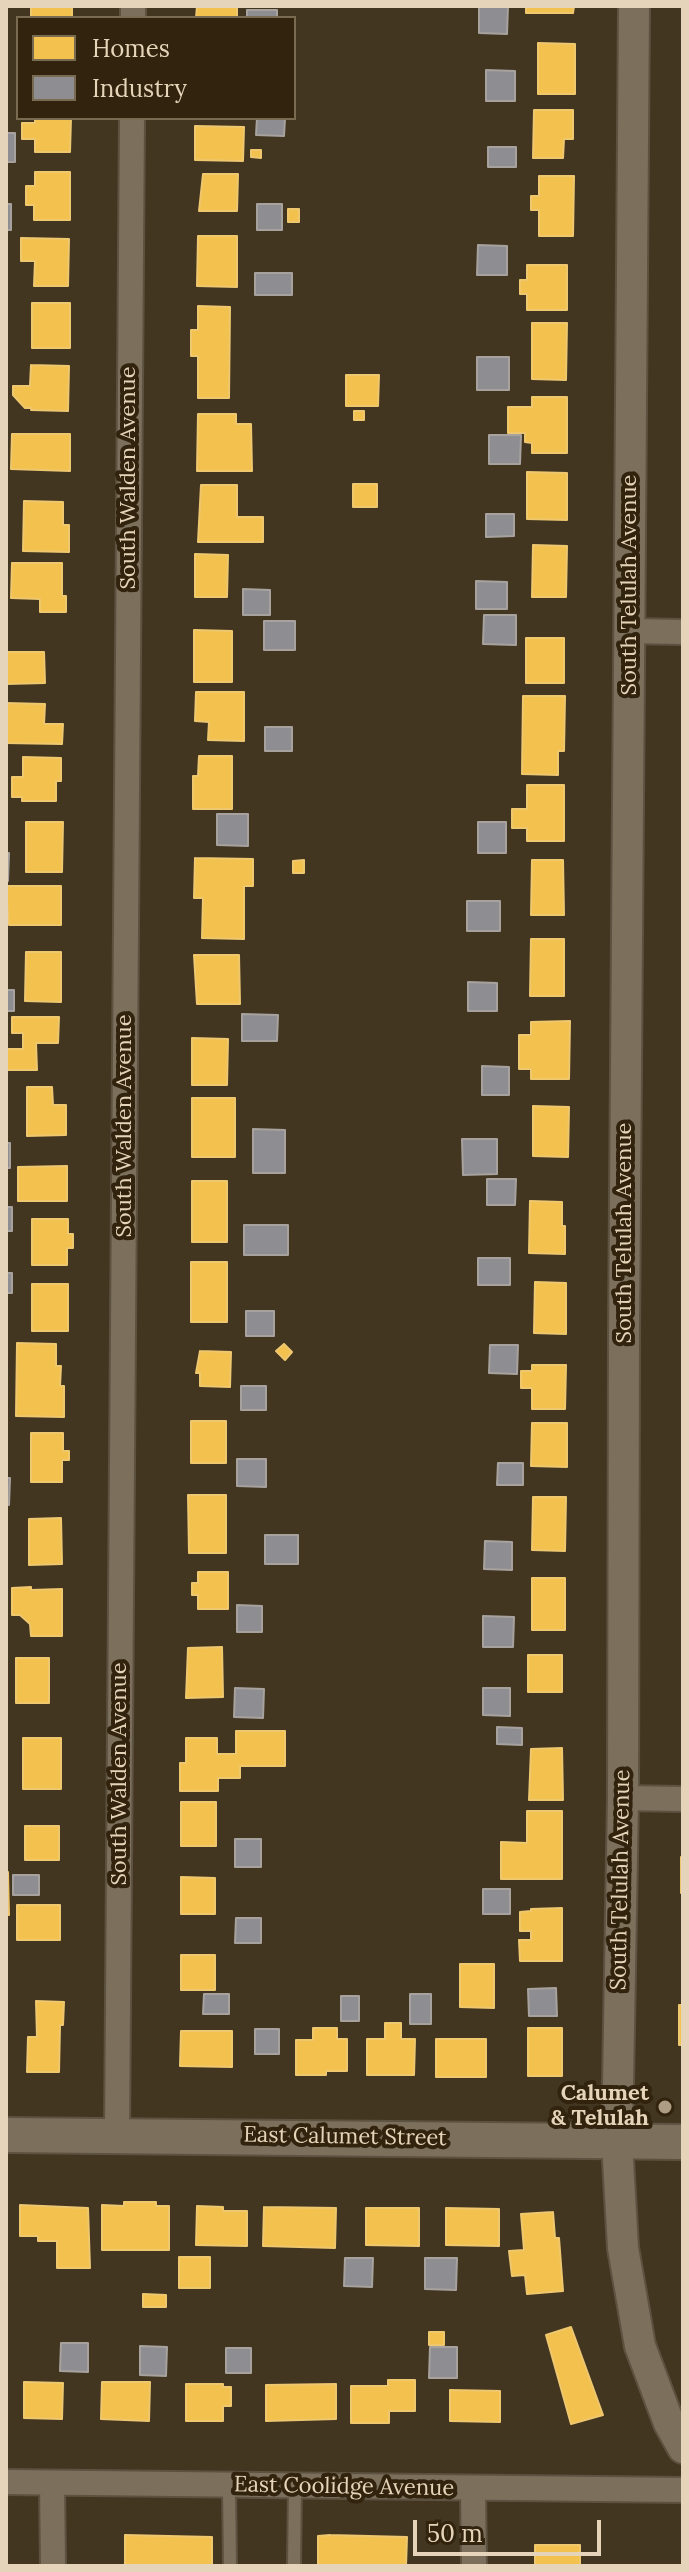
<!DOCTYPE html>
<html>
<head>
<meta charset="utf-8">
<style>
	body { margin:0 }
	#map { position:relative; width:689px; height:2572px; overflow:hidden; background:#433621; font-family:Lora,serif }
	canvas { display:block }
	.frame { position:absolute; inset:0; border:8px solid #e5d4b9; pointer-events:none }
	.legend { position:absolute; left:16px; top:16px; width:280px; height:104px; box-sizing:border-box; background:#31230d; border:2px solid #796a52; margin:0; padding:10px 14px; list-style:none; font-size:24px; color:#e5d4b9 }
	.legend li { display:flex; align-items:center; gap:16px; height:40px }
	.legend b { width:40px; border:2px solid #796a52 }
	.scale { position:absolute; left:413px; top:2520px; width:188px; height:36px; box-sizing:border-box; border:4px solid #e5d4b9; border-top:0; padding-left:10px; font-size:24px; line-height:28px; white-space:nowrap; color:#e5d4b9; -webkit-text-stroke:6px #31230d; paint-order:stroke }
</style>
</head>
<body>
<div id="map">
<canvas width="689" height="2572"></canvas>
<div class="frame"></div>
<ul class="legend">
<li><b style="height:22px;background:#f2c14e"></b>Homes</li>
<li><b style="height:22px;background:#8d8d92"></b>Industry</li>
</ul>
<div class="scale">50 m</div>
</div>
<script>
const g = document.querySelector('canvas').getContext('2d');
g.lineJoin = 'round';
function paint(path, color) { g.fillStyle = color; g.fill(path, 'evenodd'); }
const shape = rows => new Path2D(rows.map(r => 'M' + r).join(''));
function trace(path, color, width, dash) { g.strokeStyle = color; g.lineWidth = width; g.lineCap = dash ? 'butt' : 'round'; g.setLineDash(dash || []); g.stroke(path); }
function drawText(font, color, halo, rows, align = 'center') {
  g.font = font + ' Lora,serif'; g.lineWidth = 8; g.setLineDash([]); g.textBaseline = 'middle'; g.strokeStyle = halo; g.fillStyle = color; for (const [text, x, y, turn = 0] of rows) {
    g.save(); g.translate(x, y); g.rotate((+turn || 0) * Math.PI / 180); g.textAlign = isNaN(turn) ? turn : align; if (halo) g.strokeText(text, 0, 0); g.fillText(text, 0, 0); g.restore();
  }
}
const homes = shape([
	[31,6,72,6,72,18,31,18,31,6],
	[197,6,237,6,237,18,196,18,197,6],
	[526,6,574,6,573,13,526,13,526,6],
	[538,43,575,44,575,94,538,94,538,43],
	[534,110,573,110,573,139,564,139,563,158,533,158,534,110],
	[35,118,71,118,70,152,35,152,35,139,22,139,22,123,35,123,35,118],
	[195,126,244,127,243,161,195,160,195,126],
	[251,150,261,150,261,158,251,157,251,150],
	[35,172,70,172,70,220,34,220,34,205,26,205,26,186,35,186,35,172],
	[203,174,238,174,237,211,199,211,203,174],
	[539,176,574,176,573,236,539,236,539,210,531,210,531,196,539,196,539,176],
	[288,209,299,209,299,222,288,222,288,209],
	[198,236,237,236,237,287,197,286,198,236],
	[21,238,69,239,68,286,34,286,35,261,21,261,21,238],
	[527,265,567,265,567,310,527,310,527,294,520,294,520,280,527,280,527,265],
	[32,303,70,303,70,348,32,348,32,303],
	[198,306,230,307,229,398,198,398,198,356,191,356,191,330,198,330,198,306],
	[532,323,567,323,566,380,532,379,532,323],
	[31,365,69,366,68,411,31,410,32,408,25,408,13,395,13,386,30,386,31,365],
	[346,375,379,375,378,406,346,406,346,375],
	[532,397,567,397,567,453,532,453,532,443,525,442,525,433,508,433,508,407,532,407,532,397],
	[354,411,364,411,364,420,354,420,354,411],
	[198,414,236,414,236,424,251,424,252,471,197,471,198,414],
	[12,434,70,434,70,471,11,469,12,434],
	[527,472,567,473,567,520,527,519,527,472],
	[353,484,377,484,377,507,353,507,353,484],
	[201,485,237,485,237,517,263,517,263,542,198,542,201,485],
	[24,501,63,502,63,525,69,525,69,552,23,551,24,501],
	[533,545,567,546,566,597,532,597,533,545],
	[195,554,228,555,227,597,195,597,195,554],
	[12,563,62,563,62,596,66,596,66,612,40,612,40,599,11,598,12,563],
	[194,630,232,631,232,682,194,682,194,630],
	[526,638,564,638,564,683,526,683,526,638],
	[6,652,44,652,45,683,6,684,6,652],
	[196,692,244,692,244,741,208,740,209,722,195,721,196,692],
	[523,696,565,696,564,751,558,751,558,775,522,774,523,696],
	[6,703,45,704,44,724,63,724,62,744,6,743,6,703],
	[199,756,232,756,232,809,193,809,193,776,198,776,199,756],
	[23,757,61,758,61,781,56,781,56,801,22,801,22,797,12,797,12,777,23,777,23,757],
	[527,785,564,785,564,841,527,841,527,828,512,828,512,809,527,809,527,785],
	[26,822,63,822,62,872,26,872,26,822],
	[195,858,253,859,253,886,244,886,244,939,202,938,203,898,194,898,195,858],
	[304,860,304,873,293,873,293,861,304,860],
	[532,860,563,860,564,915,531,915,532,860],
	[6,886,61,886,61,925,9,925,6,886],
	[531,939,564,939,564,996,530,996,531,939],
	[26,952,61,952,61,1002,25,1001,26,952],
	[194,955,239,955,240,1004,197,1004,194,955],
	[12,1017,59,1017,58,1043,36,1043,37,1070,6,1070,6,1049,23,1049,23,1033,12,1033,12,1017],
	[570,1021,569,1079,531,1079,531,1069,519,1069,519,1035,531,1035,531,1022,570,1021],
	[192,1038,228,1039,227,1085,192,1085,192,1038],
	[27,1087,52,1087,53,1105,66,1105,66,1135,27,1136,27,1087],
	[192,1098,235,1098,235,1157,192,1157,192,1098],
	[533,1106,569,1107,568,1157,533,1156,533,1106],
	[67,1166,67,1201,18,1201,18,1167,67,1166],
	[192,1181,227,1181,227,1242,192,1242,192,1181],
	[530,1201,562,1202,562,1226,565,1226,565,1254,529,1253,530,1201],
	[32,1219,68,1219,68,1234,73,1234,73,1248,67,1248,67,1265,32,1265,32,1219],
	[191,1262,227,1262,227,1322,191,1322,191,1262],
	[535,1282,566,1283,566,1334,534,1333,535,1282],
	[32,1284,68,1284,68,1331,32,1331,32,1284],
	[17,1343,56,1344,56,1366,61,1366,60,1386,64,1386,64,1417,16,1416,17,1343],
	[284,1344,292,1352,285,1360,276,1351,284,1344],
	[200,1351,231,1352,230,1387,200,1386,200,1373,196,1373,200,1351],
	[532,1365,566,1365,565,1409,532,1409,532,1388,521,1388,521,1371,532,1371,532,1365],
	[191,1421,226,1421,226,1463,191,1463,191,1421],
	[532,1423,567,1423,567,1467,531,1466,532,1423],
	[31,1433,63,1433,63,1451,69,1451,69,1460,62,1460,62,1482,31,1482,31,1433],
	[188,1495,226,1495,226,1553,189,1553,188,1495],
	[533,1497,566,1497,565,1551,532,1550,533,1497],
	[61,1518,62,1564,29,1565,29,1519,61,1518],
	[198,1572,228,1572,228,1609,198,1609,198,1595,192,1595,192,1583,198,1583,198,1572],
	[532,1578,565,1578,565,1630,532,1630,532,1578],
	[31,1587,31,1590,62,1589,62,1636,31,1636,30,1624,20,1615,12,1615,12,1588,31,1587],
	[222,1647,223,1697,186,1698,188,1648,222,1647],
	[528,1655,562,1655,562,1692,528,1692,528,1655],
	[16,1658,49,1658,49,1703,16,1703,16,1658],
	[236,1731,285,1731,285,1766,240,1766,240,1778,218,1778,218,1791,180,1791,180,1763,186,1763,186,1738,217,1738,217,1754,236,1754,236,1731],
	[23,1738,61,1738,61,1789,23,1789,23,1738],
	[562,1748,563,1800,529,1800,531,1749,562,1748],
	[181,1802,216,1802,216,1846,181,1846,181,1802],
	[527,1811,562,1811,562,1879,501,1879,501,1842,527,1843,527,1811],
	[25,1826,59,1826,59,1860,25,1860,25,1826],
	[681,1857,683,1857,683,1893,681,1893,681,1857],
	[6,1872,8,1872,9,1915,6,1915,6,1872],
	[181,1877,215,1878,215,1914,181,1914,181,1877],
	[17,1905,60,1905,60,1940,17,1940,17,1905],
	[562,1908,562,1961,520,1961,519,1940,531,1940,531,1931,520,1931,520,1912,531,1911,531,1909,562,1908],
	[181,1955,215,1955,215,1990,181,1990,181,1955],
	[460,1964,494,1964,494,2008,460,2007,460,1964],
	[36,2001,64,2002,63,2025,60,2025,59,2072,27,2072,28,2037,37,2037,36,2001],
	[679,2005,683,2005,683,2045,679,2045,679,2005],
	[385,2023,401,2023,401,2039,415,2039,414,2075,367,2075,367,2039,385,2039,385,2023],
	[313,2028,337,2028,337,2039,347,2039,347,2071,326,2071,326,2075,296,2075,296,2040,313,2040,313,2028],
	[528,2028,562,2028,562,2076,528,2076,528,2028],
	[181,2031,232,2031,232,2067,180,2066,181,2031],
	[436,2039,486,2039,486,2077,436,2077,436,2039],
	[124,2202,156,2202,156,2206,169,2206,169,2250,102,2250,102,2205,124,2206,124,2202],
	[20,2205,88,2208,90,2268,57,2268,57,2241,38,2241,38,2236,20,2236,20,2205],
	[197,2206,223,2207,223,2211,247,2211,247,2246,196,2245,197,2206],
	[264,2207,336,2208,335,2248,263,2246,264,2207],
	[366,2208,419,2208,419,2246,366,2245,366,2208],
	[446,2208,499,2209,499,2246,446,2245,446,2208],
	[553,2212,555,2238,559,2238,563,2291,527,2294,525,2275,512,2276,509,2251,524,2250,521,2214,553,2212],
	[179,2257,210,2257,210,2288,179,2288,179,2257],
	[143,2294,166,2295,166,2307,143,2307,143,2294],
	[571,2327,603,2415,571,2424,546,2335,571,2327],
	[429,2332,444,2332,444,2345,429,2345,429,2332],
	[388,2380,415,2380,415,2411,389,2411,389,2423,351,2423,351,2386,388,2386,388,2380],
	[24,2382,63,2383,62,2419,24,2418,24,2382],
	[102,2382,150,2382,149,2421,101,2419,102,2382],
	[186,2384,223,2384,223,2387,231,2387,231,2406,223,2406,223,2421,186,2421,186,2384],
	[336,2384,336,2419,266,2421,266,2385,336,2384],
	[450,2390,500,2391,500,2422,450,2421,450,2390],
	[125,2535,212,2537,212,2566,122,2566,125,2564,125,2535],
	[330,2535,407,2537,406,2566,318,2566,318,2536,330,2535],
	[535,2545,580,2545,580,2566,535,2566,535,2545]
]);
const industry = shape([
	[479,6,508,6,507,34,479,33,479,6],
	[247,10,277,10,277,18,247,18,247,10],
	[486,70,515,71,515,101,486,101,486,70],
	[257,118,285,118,284,136,256,135,257,118],
	[6,133,15,133,15,162,6,162,6,133],
	[488,147,516,147,516,167,488,167,488,147],
	[6,204,11,204,11,230,6,230,6,204],
	[257,204,282,204,282,230,257,230,257,204],
	[478,245,507,246,507,275,477,275,478,245],
	[255,273,292,273,292,295,255,295,255,273],
	[477,357,509,357,509,390,477,390,477,357],
	[489,435,521,435,520,464,489,464,489,435],
	[486,514,514,514,514,536,486,537,486,514],
	[476,581,507,582,507,609,476,609,476,581],
	[243,589,270,590,270,615,243,615,243,589],
	[484,615,516,615,516,645,483,644,484,615],
	[264,621,295,621,295,650,264,650,264,621],
	[265,727,292,727,292,751,265,751,265,727],
	[217,814,248,814,248,846,217,845,217,814],
	[478,822,506,822,506,853,478,853,478,822],
	[6,853,9,853,8,881,6,881,6,853],
	[467,901,500,901,500,931,467,931,467,901],
	[468,982,497,983,497,1011,468,1011,468,982],
	[6,990,14,990,14,1011,6,1011,6,990],
	[242,1014,278,1015,277,1041,242,1041,242,1014],
	[482,1066,509,1067,509,1095,482,1095,482,1066],
	[253,1129,285,1130,285,1173,253,1173,253,1129],
	[462,1139,497,1139,497,1174,463,1175,462,1139],
	[6,1143,10,1143,10,1168,6,1168,6,1143],
	[487,1179,516,1179,515,1205,487,1205,487,1179],
	[6,1207,12,1207,12,1231,6,1231,6,1207],
	[244,1225,288,1225,288,1255,244,1255,244,1225],
	[478,1258,510,1258,510,1285,478,1285,478,1258],
	[6,1273,12,1273,12,1293,6,1293,6,1273],
	[246,1311,274,1311,274,1336,246,1336,246,1311],
	[490,1345,518,1345,517,1374,489,1373,490,1345],
	[241,1386,266,1386,266,1410,241,1410,241,1386],
	[237,1459,266,1459,266,1487,237,1486,237,1459],
	[498,1463,523,1463,523,1485,497,1485,498,1463],
	[6,1478,10,1478,9,1505,6,1505,6,1478],
	[265,1535,298,1535,298,1564,265,1564,265,1535],
	[485,1541,512,1542,512,1570,484,1569,485,1541],
	[237,1605,262,1606,262,1632,237,1632,237,1605],
	[483,1616,514,1617,513,1647,483,1647,483,1616],
	[235,1688,264,1689,263,1718,234,1717,235,1688],
	[483,1688,510,1688,510,1716,483,1715,483,1688],
	[497,1727,522,1728,522,1745,497,1744,497,1727],
	[235,1839,261,1839,261,1867,235,1867,235,1839],
	[13,1875,39,1875,39,1895,13,1895,13,1875],
	[483,1889,510,1889,510,1914,483,1914,483,1889],
	[236,1918,261,1918,261,1943,235,1943,236,1918],
	[556,1988,557,2016,529,2016,528,1989,556,1988],
	[204,1994,229,1994,229,2014,203,2014,204,1994],
	[410,1994,431,1994,431,2024,410,2024,410,1994],
	[341,1996,359,1996,359,2021,341,2021,341,1996],
	[255,2029,279,2029,279,2054,255,2054,255,2029],
	[345,2258,373,2258,372,2287,344,2286,345,2258],
	[425,2258,457,2258,456,2290,425,2289,425,2258],
	[61,2343,88,2343,88,2372,60,2371,61,2343],
	[140,2346,167,2347,166,2376,140,2375,140,2346],
	[430,2347,457,2347,457,2378,429,2378,430,2347],
	[226,2348,251,2348,251,2373,226,2373,226,2348]
]);
const service = shape([
	[229,2486,230,2566],
	[294,2566,295,2486]
]);
const minor = shape([
	[133,18,133,6],
	[631,631,683,632],
	[623,1798,683,1799],
	[117,2135,132,118],
	[6,2482,683,2490],
	[52,2483,53,2566],
	[473,2488,474,2566]
]);
const tertiary = shape([
	[634,6,624,1330,623,1798,617,2142,623,2248,640,2346,669,2423,683,2448]
]);
const secondary = shape([
	[6,2135,683,2142]
]);
const markers = [
	[665,2107,8,"#ac9d84"]
];
const streetNames = [
	["South Walden Avenue",129,478,-90],
	["South Telulah Avenue",630,585,-90],
	["South Walden Avenue",125,1126,-90],
	["South Telulah Avenue",625,1233,-90],
	["South Walden Avenue",120,1774,-90],
	["South Telulah Avenue",621,1880,-89],
	["East Calumet Street",345,2137,1],
	["East Coolidge Avenue",344,2487,1]
];
const poiNames = [
	["Calumet",649,2094],
	["& Telulah",649,2119]
];
paint(homes, '#f2c14e');
trace(homes, '#eec76e', 2);
paint(industry, '#8d8d92');
trace(industry, '#a7a29e', 2);
trace(service, '#5d5240', 16);
trace(minor, '#5d5240', 28);
trace(tertiary, '#5d5240', 34);
trace(secondary, '#5d5240', 38);
trace(service, '#7c705d', 12);
trace(minor, '#7c705d', 24);
trace(tertiary, '#7c705d', 30);
trace(secondary, '#7c705d', 34);
for (const [x, y, r, color] of markers) { const dot = new Path2D(); dot.arc(x, y, r, 0, 2 * Math.PI); g.fillStyle = color; g.fill(dot); trace(dot, '#31230d', 3); }
drawText('22px', '#e5d4b9', '#31230d', streetNames);
drawText('bold 22px', '#e5d4b9', '#31230d', poiNames, 'right');
</script>
</body>
</html>
